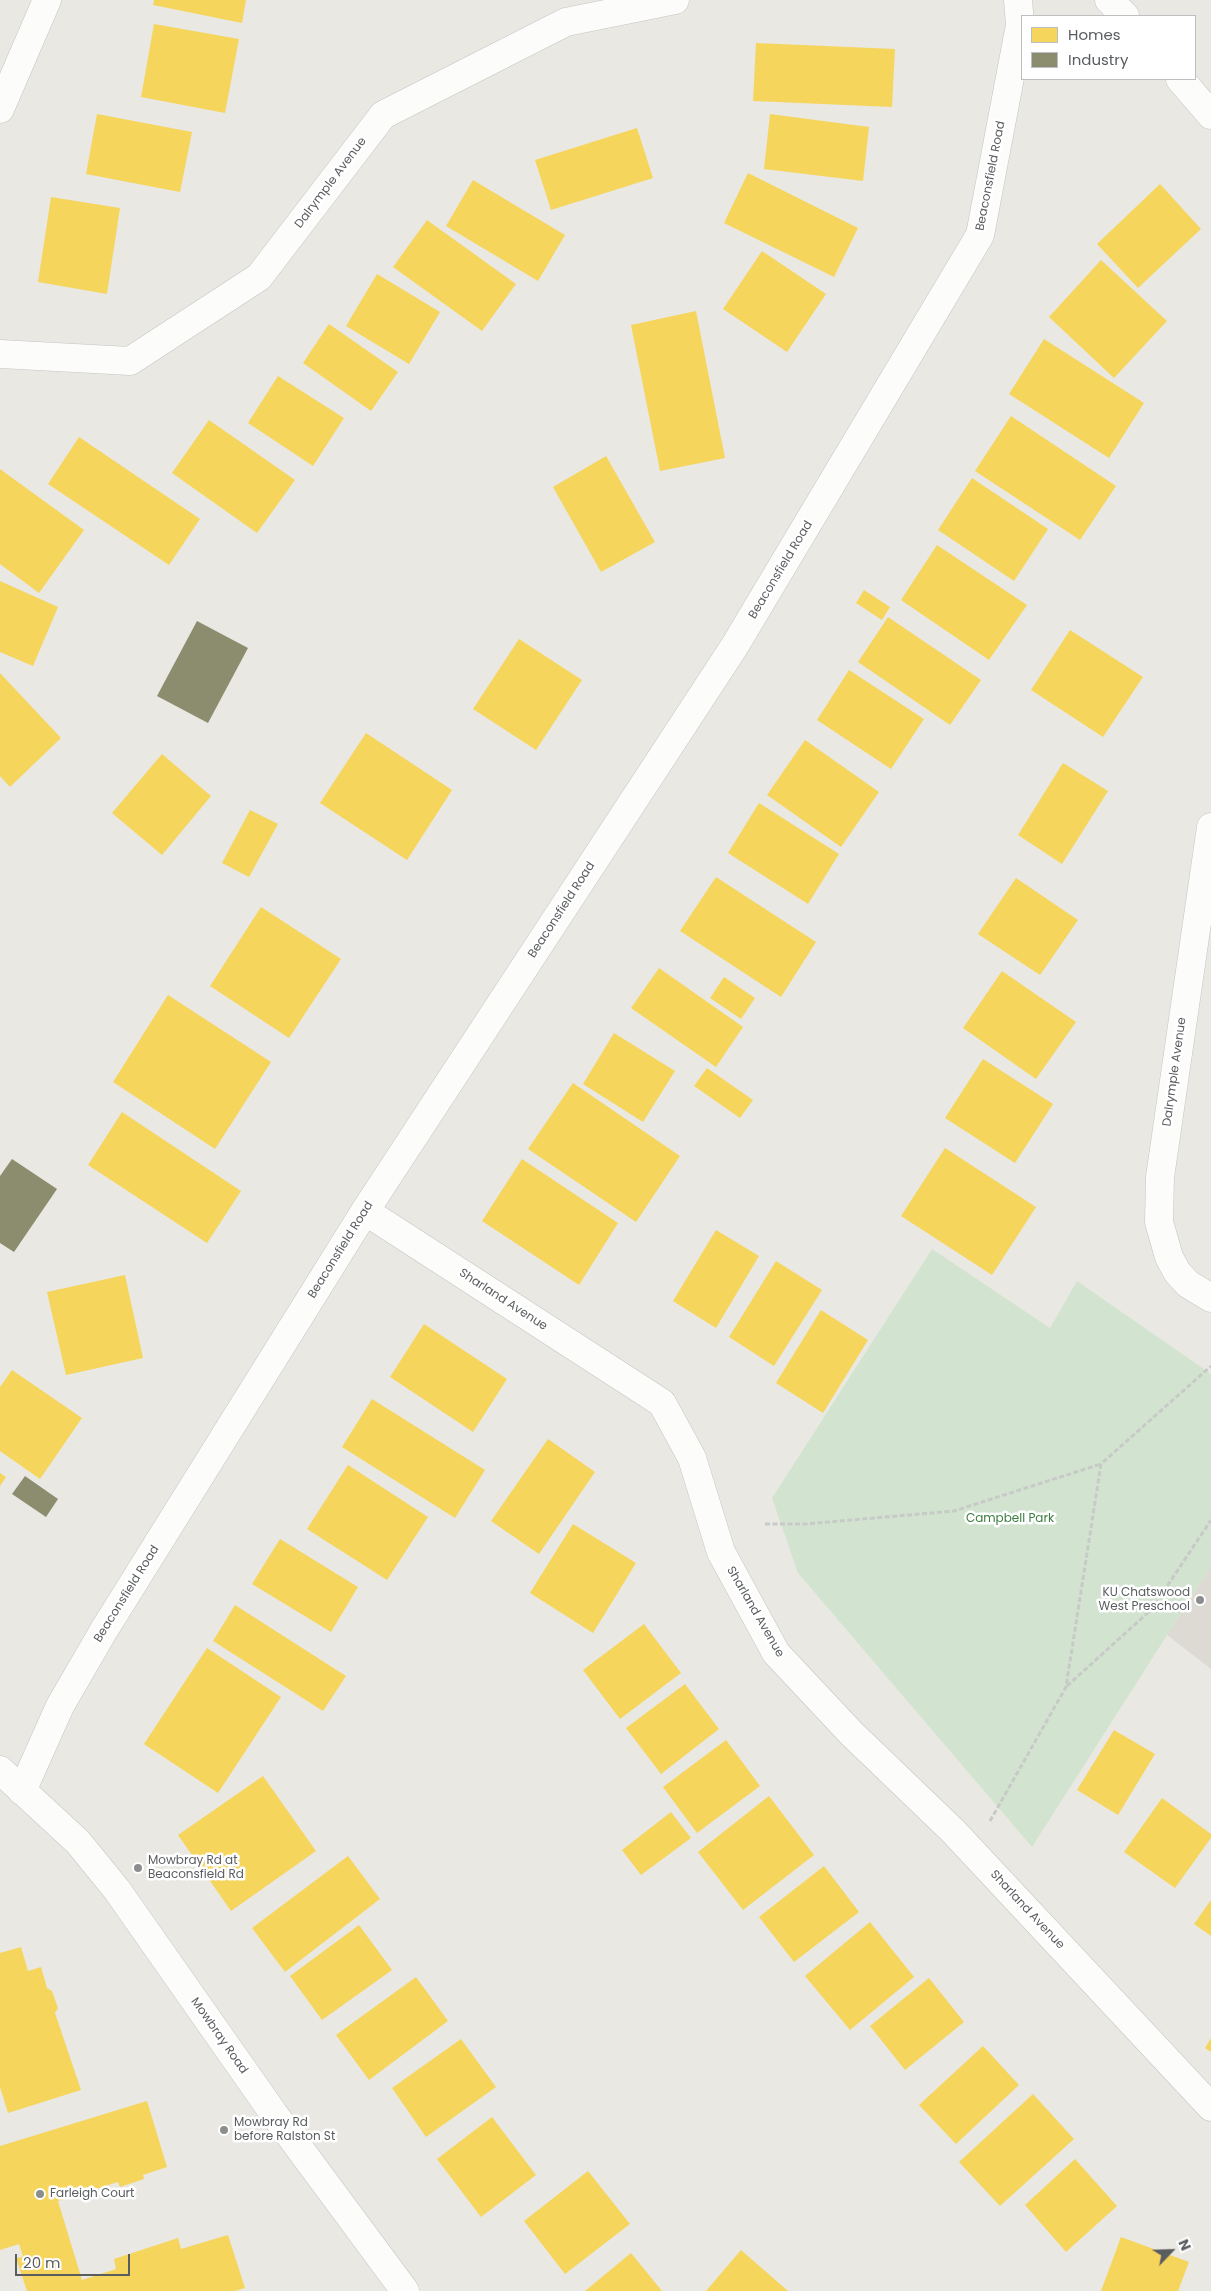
<!DOCTYPE html>
<html>
<head>
<meta charset="utf-8">
<style>
	body { margin:0 }
	#map { position:relative; width:1211px; height:2291px; overflow:hidden; background:#e9e8e3; font-family:Poppins,sans-serif }
	canvas { display:block }
	.legend { position:absolute; left:1021px; top:15px; width:175px; height:65px; box-sizing:border-box; background:#fff; border:1px solid #bdbebf; margin:0; padding:6px 9px; list-style:none; font-size:15px; color:#5a5d60 }
	.legend li { display:flex; align-items:center; gap:10px; height:25px }
	.legend b { width:25px; border:1px solid #bdbebf }
	.north { position:absolute; left:1146px; top:2226px; width:50px; height:50px; -webkit-text-stroke:4px #fff; paint-order:stroke; rotate:66deg; font-size:14px; font-weight:700; line-height:20px; text-align:center; color:#5a5d60 }
	.north::after { content:''; display:block; margin:auto; width:18px; height:22px; background:#5a5d60; clip-path:polygon(50% 0,100% 100%,50% 72%,0 100%) }
	.scale { position:absolute; left:15px; top:2254px; width:115px; height:22px; box-sizing:border-box; border:2px solid #5a5d60; border-top:0; padding-left:6px; font-size:15px; line-height:18px; white-space:nowrap; color:#5a5d60; -webkit-text-stroke:4px #fff; paint-order:stroke }
</style>
</head>
<body>
<div id="map">
<canvas width="1211" height="2291"></canvas>
<ul class="legend">
<li><b style="height:14px;background:#f6d55c"></b>Homes</li>
<li><b style="height:14px;background:#8c8c6e"></b>Industry</li>
</ul>
<div class="north">N</div>
<div class="scale">20 m</div>
</div>
<script>
const g = document.querySelector('canvas').getContext('2d');
g.lineJoin = 'round';
function paint(path, color) { g.fillStyle = color; g.fill(path, 'evenodd'); }
const shape = rows => new Path2D(rows.map(r => 'M' + r).join(''));
function trace(path, color, width, dash) { g.strokeStyle = color; g.lineWidth = width; g.lineCap = dash ? 'butt' : 'round'; g.setLineDash(dash || []); g.stroke(path); }
function drawText(font, color, halo, rows, align = 'center') {
  g.font = font + ' Poppins,sans-serif'; g.lineWidth = 5; g.setLineDash([]); g.textBaseline = 'middle'; g.strokeStyle = halo; g.fillStyle = color; for (const [text, x, y, turn = 0] of rows) {
    g.save(); g.translate(x, y); g.rotate((+turn || 0) * Math.PI / 180); g.textAlign = isNaN(turn) ? turn : align; if (halo) g.strokeText(text, 0, 0); g.fillText(text, 0, 0); g.restore();
  }
}
const education = shape([
	[1211,1566,1211,1669,1167,1635]
]);
const green = shape([
	[932,1249,1050,1328,1077,1281,1211,1374,1211,1566,1032,1847,798,1573,772,1498]
]);
const homes = shape([
	[154,0,246,0,242,23,153,5],
	[154,24,239,39,225,113,141,97],
	[756,43,895,49,892,107,753,101],
	[97,114,192,132,180,192,86,174],
	[770,114,869,127,863,181,764,169],
	[637,128,653,178,551,210,535,160],
	[748,173,858,228,834,277,724,223],
	[473,180,565,235,538,281,446,226],
	[1160,184,1201,229,1138,288,1097,244],
	[51,197,120,208,107,294,38,282],
	[427,220,516,284,482,331,393,267],
	[762,251,826,294,787,352,723,309],
	[1101,260,1167,321,1114,378,1049,317],
	[377,274,440,312,409,364,346,326],
	[696,311,725,458,660,471,631,325],
	[329,324,398,372,371,411,303,363],
	[1044,339,1144,403,1109,458,1009,394],
	[278,376,344,418,313,466,248,423],
	[1011,416,1116,486,1080,540,975,471],
	[209,420,295,480,257,533,172,473],
	[79,437,200,519,169,565,48,484],
	[606,456,655,542,601,572,553,487],
	[0,469,84,530,39,593,0,564],
	[972,478,1048,529,1014,581,938,530],
	[937,545,1027,605,989,660,901,600],
	[0,581,58,607,33,666,0,652],
	[864,590,890,607,882,620,856,603],
	[888,617,981,680,950,725,858,662],
	[1070,630,1143,677,1103,737,1031,690],
	[519,639,582,680,536,750,473,709],
	[849,670,924,719,891,769,817,720],
	[0,673,61,738,10,787,0,776],
	[366,733,452,790,407,860,320,803],
	[805,740,879,792,841,847,767,795],
	[162,754,211,796,162,855,112,813],
	[1063,763,1108,791,1062,864,1018,835],
	[759,803,839,854,808,904,728,853],
	[250,810,278,824,249,877,222,863],
	[716,877,816,942,781,997,680,931],
	[1016,878,1078,920,1040,975,978,934],
	[261,907,341,959,289,1038,210,986],
	[659,968,743,1027,716,1067,631,1008],
	[1002,971,1076,1022,1036,1079,963,1028],
	[724,977,755,998,741,1019,710,998],
	[168,995,271,1062,215,1149,113,1082],
	[614,1033,675,1071,643,1122,583,1084],
	[983,1059,1053,1104,1015,1163,945,1118],
	[707,1068,753,1100,740,1118,694,1086],
	[573,1083,680,1156,636,1222,528,1149],
	[122,1112,241,1191,207,1243,88,1165],
	[945,1148,1036,1207,992,1275,901,1216],
	[522,1159,618,1223,579,1285,482,1221],
	[716,1230,759,1256,716,1328,673,1301],
	[776,1261,822,1290,774,1366,729,1337],
	[125,1275,143,1358,66,1375,47,1292],
	[821,1310,868,1340,823,1413,776,1383],
	[424,1324,507,1379,473,1432,390,1377],
	[12,1370,82,1418,40,1479,0,1451,0,1387],
	[372,1399,485,1470,455,1518,342,1447],
	[548,1439,595,1472,539,1554,491,1521],
	[348,1465,428,1517,387,1580,307,1529],
	[0,1473,6,1477,0,1486],
	[573,1524,636,1563,593,1633,530,1593],
	[280,1539,358,1587,331,1632,252,1584],
	[235,1605,346,1676,323,1711,213,1641],
	[644,1624,681,1673,620,1719,583,1670],
	[207,1648,281,1697,218,1793,144,1744],
	[685,1684,719,1729,661,1774,626,1728],
	[1114,1730,1155,1754,1118,1815,1077,1790],
	[726,1740,760,1786,697,1833,663,1787],
	[263,1776,316,1851,231,1911,178,1835],
	[769,1796,814,1855,743,1910,698,1852],
	[1162,1798,1211,1834,1211,1838,1175,1888,1124,1852],
	[671,1812,691,1838,641,1875,622,1850],
	[348,1856,380,1899,285,1972,252,1928],
	[824,1866,859,1912,794,1962,759,1917],
	[1211,1900,1211,1936,1194,1924],
	[870,1922,914,1977,850,2030,805,1976],
	[359,1925,392,1970,322,2020,290,1976],
	[21,1947,28,1971,41,1967,47,1988,52,1991,58,2008,55,2013,81,2090,8,2113,0,2087,0,1953],
	[416,1977,448,2021,369,2080,336,2035],
	[929,1978,964,2022,905,2070,870,2026],
	[1211,2038,1211,2052,1205,2048],
	[461,2039,496,2087,426,2137,392,2088],
	[983,2046,1019,2085,956,2144,919,2105],
	[1033,2094,1074,2139,1000,2206,959,2162],
	[147,2101,167,2167,143,2175,144,2179,120,2187,118,2182,58,2201,82,2280,116,2269,114,2259,178,2238,181,2249,228,2235,245,2288,235,2291,27,2291,16,2258,23,2257,19,2244,0,2250,0,2146],
	[492,2117,536,2175,481,2217,437,2159],
	[1075,2159,1117,2206,1066,2252,1025,2205],
	[588,2171,630,2224,565,2274,524,2221],
	[1121,2237,1189,2262,1178,2291,1101,2291],
	[741,2250,788,2291,706,2291],
	[631,2253,662,2291,585,2291]
]);
const industry = shape([
	[197,621,248,648,208,723,157,696],
	[12,1159,57,1189,14,1252,0,1243,0,1176],
	[25,1476,58,1499,46,1517,12,1494]
]);
const path = shape([
	[765,1524,806,1524,954,1511,1101,1464],
	[1067,1686,1152,1609,1211,1520],
	[990,1821,1066,1687,1101,1464,1211,1366]
]);
const street = shape([
	[1109,0,1125,16],
	[1180,79,1211,115],
	[0,109,47,0],
	[0,354,130,361,259,277,383,115,566,22,675,0],
	[1211,827,1160,1177,1159,1222,1169,1257,1177,1272,1188,1284,1211,1298],
	[365,1211,662,1403,692,1458,721,1552,776,1653,851,1733,953,1831,1211,2107],
	[22,1791,60,1706,104,1630,365,1211,734,647,980,235,1020,25,1018,0]
]);
const secondary = shape([
	[0,1770,78,1842,117,1890,274,2114,405,2291]
]);
const markers = [
	[1200,1600,5,"#8c8e8e"],
	[138,1868,5,"#8c8e8e"],
	[224,2130,5,"#8c8e8e"],
	[40,2194,5,"#8c8e8e"]
];
const streetNames = [
	["Beaconsfield Road",991,176,-79],
	["Dalrymple Avenue",331,183,-53],
	["Beaconsfield Road",781,570,-59],
	["Beaconsfield Road",562,910,-57],
	["Dalrymple Avenue",1175,1072,-82],
	["Beaconsfield Road",341,1250,-58],
	["Sharland Avenue",503,1300,33],
	["Beaconsfield Road",127,1594,-58],
	["Sharland Avenue",755,1612,60],
	["Sharland Avenue",1027,1910,47],
	["Mowbray Road",219,2036,55]
];
const parkNames = [
	["Campbell Park",1010,1519]
];
const poiNames = [
	["KU Chatswood",1190,1593,"right"],
	["West Preschool",1190,1607,"right"],
	["Mowbray Rd at",148,1861],
	["Beaconsfield Rd",148,1875],
	["Mowbray Rd",234,2123],
	["before Ralston St",234,2137],
	["Farleigh Court",50,2194]
];
paint(education, '#dcdad3');
paint(green, '#d2e4d0');
paint(homes, '#f6d55c');
paint(industry, '#8c8c6e');
trace(street, '#c5c4c4', 29);
trace(secondary, '#c6c7c6', 29);
trace(path, '#c7cac7', 3, [5, 2.5]);
trace(street, '#fcfcfb', 28);
trace(secondary, '#fcfcfb', 28);
for (const [x, y, r, color] of markers) { const dot = new Path2D(); dot.arc(x, y, r, 0, 2 * Math.PI); g.fillStyle = color; g.fill(dot); trace(dot, '#fff', 2); }
drawText('12px', '#5a5d60', '#fff', streetNames);
drawText('12px', '#3c7d40', '#fff', parkNames);
drawText('12px', '#5a5d60', '#fff', poiNames, 'left');
</script>
</body>
</html>
